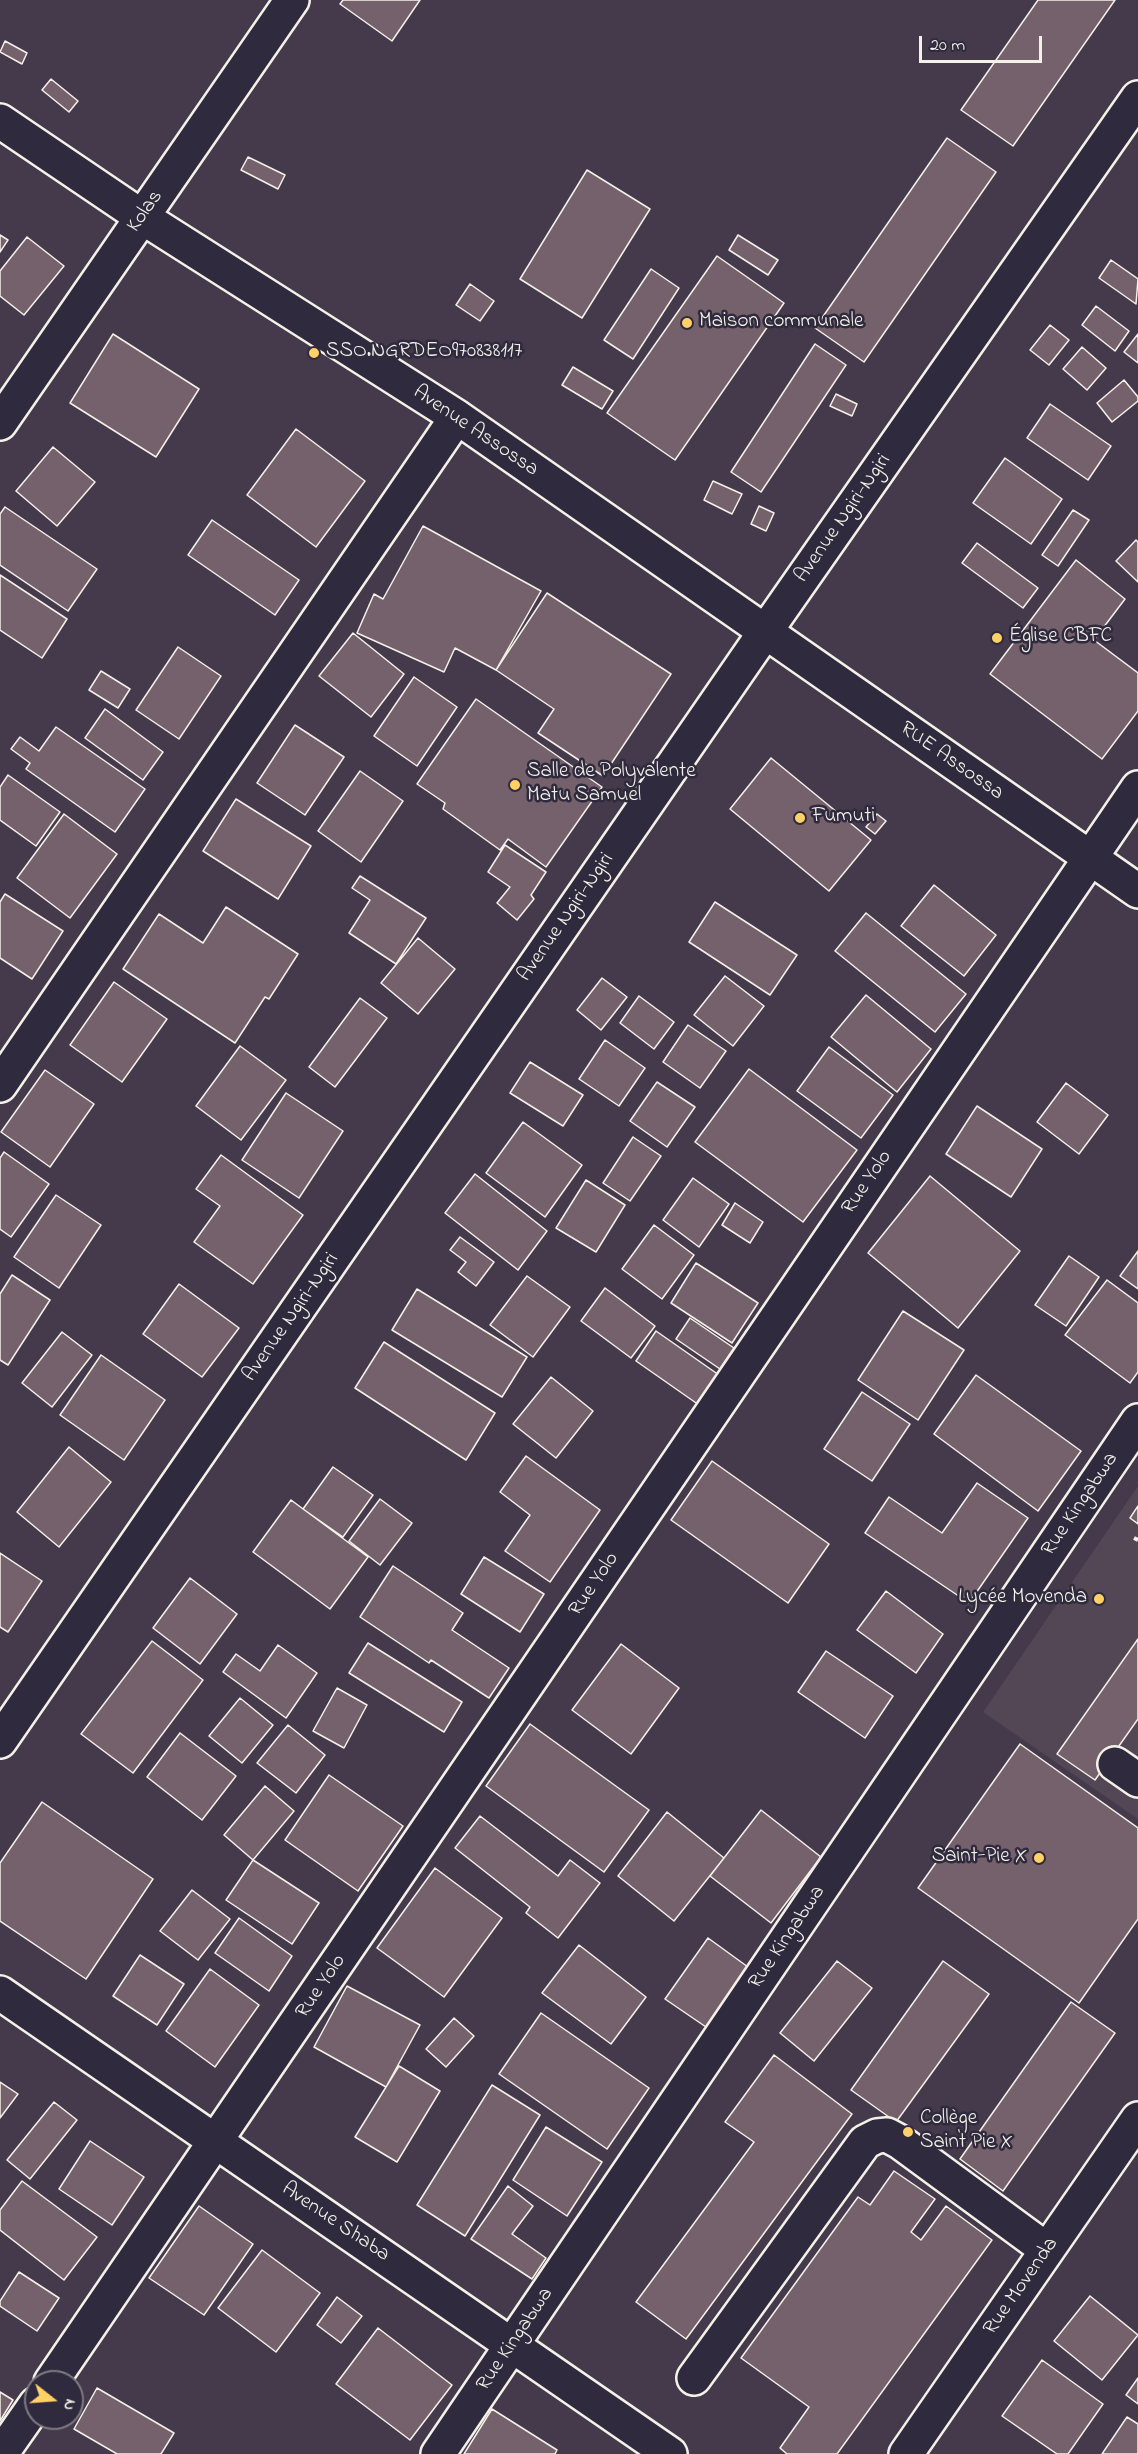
<!DOCTYPE html>
<html>
<head>
<meta charset="utf-8">
<style>
	body { margin:0 }
	#map { position:relative; width:1138px; height:2454px; overflow:hidden; background:#443a4b; font-family:"Indie Flower",sans-serif }
	canvas { display:block }
	.north { position:absolute; left:24px; top:2370px; width:60px; height:60px; box-sizing:border-box; background:#2f2a3d; border:2px solid #7e7a81; border-radius:50%; rotate:107deg; font-size:16px; font-weight:700; line-height:24px; text-align:center; color:#f4f1e8 }
	.north::after { content:''; display:block; margin:auto; width:21px; height:27px; background:#ffd166; clip-path:polygon(50% 0,100% 100%,50% 72%,0 100%) }
	.scale { position:absolute; left:919px; top:36px; width:123px; height:27px; box-sizing:border-box; border:3px solid #f4f1e8; border-top:0; padding-left:8px; font-size:18px; line-height:21px; white-space:nowrap; color:#f4f1e8; -webkit-text-stroke:4px #2f2a3d; paint-order:stroke }
</style>
</head>
<body>
<div id="map">
<canvas width="1138" height="2454"></canvas>
<div class="north">N</div>
<div class="scale">20 m</div>
</div>
<script>
const g = document.querySelector('canvas').getContext('2d');
g.lineJoin = 'round';
function paint(path, color) { g.fillStyle = color; g.fill(path, 'evenodd'); }
const shape = rows => new Path2D(rows.map(r => 'M' + r).join(''));
function trace(path, color, width, dash) { g.strokeStyle = color; g.lineWidth = width; g.lineCap = dash ? 'butt' : 'round'; g.setLineDash(dash || []); g.stroke(path); }
function drawText(font, color, halo, rows, align = 'center') {
  g.font = font + ' "Indie Flower",sans-serif'; g.lineWidth = 5; g.setLineDash([]); g.textBaseline = 'middle'; g.strokeStyle = halo; g.fillStyle = color; for (const [text, x, y, turn = 0] of rows) {
    g.save(); g.translate(x, y); g.rotate((+turn || 0) * Math.PI / 180); g.textAlign = isNaN(turn) ? turn : align; if (halo) g.strokeText(text, 0, 0); g.fillText(text, 0, 0); g.restore();
  }
}
const built = shape([
	[1138,1486,1138,1819,983,1712]
]);
const building = shape([
	[343,0,420,0,392,41,340,4,343,0],
	[1038,0,1115,0,1013,146,961,110,1038,0],
	[5,41,27,53,22,64,0,52,5,41],
	[51,79,78,101,69,112,42,90,51,79],
	[947,138,996,172,864,362,815,328,947,138],
	[248,157,285,175,278,189,241,170,248,157],
	[587,170,650,209,582,318,520,279,587,170],
	[0,235,8,240,0,252,0,235],
	[738,235,778,260,768,275,729,250,738,235],
	[27,237,64,266,24,315,0,296,0,271,27,237],
	[717,256,784,303,675,460,607,413,717,256],
	[1111,260,1138,279,1136,304,1099,278,1111,260],
	[651,269,679,288,633,359,604,340,651,269],
	[470,284,494,301,480,321,456,305,470,284],
	[1096,306,1129,331,1115,351,1082,325,1096,306],
	[1050,325,1069,340,1049,365,1030,350,1050,325],
	[113,334,199,389,156,457,70,403,113,334],
	[1138,334,1138,363,1124,352,1138,334],
	[815,344,846,365,761,492,731,472,815,344],
	[1082,347,1106,368,1087,390,1063,369,1082,347],
	[573,367,613,391,602,409,562,385,573,367],
	[1124,380,1138,397,1138,401,1112,422,1097,403,1124,380],
	[836,394,857,404,852,416,830,406,836,394],
	[1050,404,1111,446,1088,480,1027,438,1050,404],
	[296,429,365,481,316,547,247,495,296,429],
	[53,447,95,482,57,526,16,491,53,447],
	[1005,458,1062,499,1031,544,973,503,1005,458],
	[713,481,742,494,732,514,704,500,713,481],
	[759,506,774,513,766,531,751,524,759,506],
	[5,507,97,569,68,611,0,565,0,514,5,507],
	[1073,510,1089,520,1058,566,1042,555,1073,510],
	[212,520,299,580,275,615,188,555,212,520],
	[423,526,541,591,496,670,455,648,444,672,357,633,374,594,383,599,423,526],
	[1136,540,1138,542,1138,582,1116,561,1136,540],
	[977,543,1038,588,1023,608,962,563,977,543],
	[1076,560,1125,599,1094,640,1138,673,1138,711,1102,759,990,674,1076,560],
	[0,575,67,619,42,658,0,630,0,575],
	[547,593,671,674,603,776,538,733,554,709,496,670,547,593],
	[353,633,404,674,371,717,319,676,353,633],
	[178,647,221,676,179,739,136,710,178,647],
	[101,671,130,689,118,708,89,690,101,671],
	[414,677,457,707,417,766,374,736,414,677],
	[476,699,602,787,546,867,508,839,500,850,443,809,445,803,417,784,476,699],
	[105,709,163,752,143,780,85,738,105,709],
	[295,725,344,757,305,815,257,783,295,725],
	[56,727,145,789,115,832,26,769,30,763,11,749,20,737,39,751,56,727],
	[771,758,871,840,829,891,730,809,771,758],
	[360,771,403,801,361,862,318,831,360,771],
	[8,775,60,812,36,846,0,820,0,787,8,775],
	[236,799,311,846,278,899,203,851,236,799],
	[64,814,117,854,70,918,17,878,64,814],
	[877,814,886,821,875,834,866,827,877,814],
	[505,845,546,872,531,895,534,899,517,920,497,903,510,887,488,872,505,845],
	[360,876,426,918,396,964,349,933,370,900,352,888,360,876],
	[934,885,996,935,964,976,901,926,934,885],
	[5,894,63,931,32,979,0,958,0,902,5,894],
	[715,902,797,955,770,995,689,942,715,902],
	[226,907,298,954,269,999,265,997,235,1043,123,969,159,914,203,943,226,907],
	[866,913,966,994,935,1032,835,951,866,913],
	[418,938,455,969,418,1014,381,983,418,938],
	[725,976,764,1006,733,1046,694,1015,725,976],
	[602,978,627,997,601,1030,577,1010,602,978],
	[114,982,167,1019,122,1082,70,1045,114,982],
	[866,995,931,1049,897,1092,831,1037,866,995],
	[639,996,674,1022,654,1049,620,1023,639,996],
	[360,998,387,1018,335,1087,309,1067,360,998],
	[688,1025,726,1051,700,1088,663,1062,688,1025],
	[605,1040,645,1068,619,1106,579,1079,605,1040],
	[240,1046,286,1080,241,1140,196,1106,240,1046],
	[829,1047,893,1095,861,1138,797,1091,829,1047],
	[530,1062,583,1095,563,1126,510,1093,530,1062],
	[749,1069,857,1150,803,1222,695,1142,749,1069],
	[45,1070,94,1104,50,1167,1,1132,45,1070],
	[657,1082,695,1107,667,1147,630,1121,657,1082],
	[1066,1083,1108,1115,1079,1154,1037,1122,1066,1083],
	[286,1093,343,1131,299,1198,242,1160,286,1093],
	[977,1106,1042,1149,1011,1197,946,1154,977,1106],
	[523,1122,582,1165,545,1217,486,1173,523,1122],
	[633,1137,661,1156,630,1201,603,1183,633,1137],
	[4,1152,49,1184,11,1237,0,1229,0,1158,4,1152],
	[221,1155,303,1215,253,1284,194,1242,220,1206,196,1189,221,1155],
	[475,1174,547,1231,518,1270,445,1213,475,1174],
	[930,1176,1020,1251,958,1328,868,1253,930,1176],
	[693,1178,729,1204,699,1247,663,1220,693,1178],
	[586,1180,625,1205,596,1252,556,1228,586,1180],
	[56,1195,101,1225,59,1288,14,1257,56,1195],
	[735,1203,763,1222,750,1243,722,1225,735,1203],
	[654,1225,694,1255,662,1299,622,1269,654,1225],
	[460,1237,494,1262,476,1286,458,1272,466,1262,450,1250,460,1237],
	[1138,1251,1138,1289,1120,1276,1138,1251],
	[1069,1256,1099,1277,1066,1326,1035,1305,1069,1256],
	[696,1263,758,1303,732,1343,671,1303,696,1263],
	[12,1275,50,1300,8,1365,0,1360,0,1294,12,1275],
	[527,1276,570,1307,533,1357,490,1325,527,1276],
	[1107,1280,1138,1303,1138,1372,1130,1383,1065,1335,1107,1280],
	[179,1284,239,1328,202,1377,143,1334,179,1284],
	[605,1288,655,1326,631,1358,581,1321,605,1288],
	[417,1289,527,1357,502,1397,392,1330,417,1289],
	[903,1311,964,1350,918,1420,858,1380,903,1311],
	[690,1318,734,1348,720,1369,676,1339,690,1318],
	[656,1331,719,1375,699,1405,636,1361,656,1331],
	[62,1332,92,1355,52,1407,22,1383,62,1332],
	[384,1342,495,1413,466,1460,355,1388,384,1342],
	[101,1355,165,1400,124,1460,60,1415,101,1355],
	[976,1375,1081,1451,1038,1511,934,1434,976,1375],
	[551,1377,593,1411,556,1458,513,1424,551,1377],
	[862,1392,910,1424,872,1481,824,1449,862,1392],
	[69,1447,111,1482,59,1547,17,1512,69,1447],
	[526,1456,600,1510,550,1582,505,1551,530,1515,500,1492,526,1456],
	[712,1461,829,1544,788,1603,671,1520,712,1461],
	[333,1467,373,1495,343,1537,303,1509,333,1467],
	[977,1483,1028,1518,969,1603,865,1533,889,1497,942,1533,977,1483],
	[380,1499,412,1523,380,1565,349,1541,380,1499],
	[291,1500,368,1557,330,1609,253,1552,291,1500],
	[1138,1506,1138,1524,1130,1518,1138,1506],
	[0,1553,42,1581,8,1632,0,1627,0,1553],
	[484,1557,544,1594,520,1632,461,1594,484,1557],
	[393,1566,463,1613,452,1630,509,1668,489,1698,431,1660,429,1663,360,1617,393,1566],
	[190,1578,237,1614,200,1664,153,1628,190,1578],
	[886,1591,943,1634,916,1673,857,1630,886,1591],
	[1138,1639,1138,1719,1095,1780,1057,1754,1138,1639],
	[152,1641,203,1680,133,1773,81,1734,152,1641],
	[368,1643,462,1702,444,1732,349,1673,368,1643],
	[621,1644,679,1688,631,1754,572,1710,621,1644],
	[278,1645,317,1673,286,1718,223,1672,236,1654,260,1671,278,1645],
	[826,1651,893,1696,865,1738,798,1692,826,1651],
	[337,1688,367,1705,344,1748,313,1731,337,1688],
	[240,1698,273,1725,242,1763,209,1736,240,1698],
	[530,1724,649,1810,604,1872,486,1786,530,1724],
	[288,1725,325,1755,296,1793,257,1763,288,1725],
	[180,1733,236,1776,202,1820,147,1777,180,1733],
	[1020,1744,1138,1828,1138,1919,1079,2003,918,1888,1020,1744],
	[329,1775,403,1826,358,1891,285,1840,329,1775],
	[265,1786,294,1811,253,1860,224,1835,265,1786],
	[42,1802,153,1879,86,1979,0,1921,0,1863,42,1802],
	[761,1810,821,1857,771,1923,710,1876,761,1810],
	[667,1812,724,1858,674,1921,618,1876,667,1812],
	[480,1816,558,1876,570,1860,600,1883,558,1938,526,1913,530,1907,455,1848,480,1816],
	[253,1860,319,1903,292,1944,226,1900,253,1860],
	[435,1868,502,1918,444,1997,377,1948,435,1868],
	[192,1890,230,1919,198,1960,160,1931,192,1890],
	[239,1918,292,1956,269,1991,215,1953,239,1918],
	[708,1938,748,1967,706,2027,665,1999,708,1938],
	[579,1945,646,1997,611,2044,542,1993,579,1945],
	[140,1955,184,1984,157,2025,113,1996,140,1955],
	[837,1961,872,1988,814,2061,780,2033,837,1961],
	[943,1961,989,1994,896,2122,851,2090,943,1961],
	[210,1969,259,2005,215,2067,166,2031,210,1969],
	[347,1986,420,2025,386,2087,314,2047,347,1986],
	[1071,2002,1115,2033,1003,2191,960,2159,1071,2002],
	[541,2013,649,2088,607,2149,499,2074,541,2013],
	[454,2018,474,2036,446,2067,426,2049,454,2018],
	[774,2055,852,2114,686,2339,636,2302,754,2142,725,2122,774,2055],
	[399,2066,440,2091,397,2162,355,2137,399,2066],
	[0,2082,18,2094,0,2118,0,2082],
	[492,2085,540,2115,465,2236,417,2205,492,2085],
	[54,2102,77,2120,30,2179,7,2160,54,2102],
	[546,2127,602,2162,567,2216,513,2180,546,2127],
	[90,2141,144,2177,112,2225,59,2189,90,2141],
	[894,2171,935,2199,911,2232,921,2240,946,2206,992,2240,837,2454,787,2454,780,2448,809,2407,741,2358,858,2197,870,2205,894,2171],
	[22,2181,97,2237,64,2280,0,2230,0,2210,22,2181],
	[508,2186,533,2206,512,2234,546,2258,532,2279,471,2239,508,2186],
	[199,2206,253,2244,204,2315,149,2278,199,2206],
	[262,2250,320,2293,276,2352,218,2308,262,2250],
	[19,2272,59,2298,37,2331,0,2306,0,2301,19,2272],
	[1090,2296,1138,2335,1102,2380,1054,2341,1090,2296],
	[337,2297,362,2316,341,2343,317,2325,337,2297],
	[378,2328,452,2385,410,2440,336,2384,378,2328],
	[1042,2360,1103,2404,1068,2454,1057,2454,1002,2416,1042,2360],
	[1138,2378,1138,2404,1126,2395,1138,2378],
	[97,2388,174,2433,161,2454,117,2454,74,2429,97,2388],
	[0,2392,13,2400,0,2421,0,2392],
	[492,2409,557,2450,555,2454,464,2454,492,2409],
	[1127,2417,1138,2424,1138,2454,1102,2454,1127,2417]
]);
const path = shape([
	[1134,1538,1138,1540]
]);
const minor = shape([
	[0,121,142,217,457,417,1138,891],
	[0,423,292,0],
	[0,1085,457,417],
	[0,1741,765,632,1138,98],
	[1115,1764,1138,1780],
	[0,1993,670,2454],
	[694,2378,865,2142,877,2136,887,2135,900,2142,1047,2250],
	[51,2382,1138,788],
	[1,2454,36,2404],
	[438,2454,1138,1421],
	[906,2454,1138,2119]
]);
const markers = [
	[687,323,6,"#ffd166"],
	[314,353,6,"#ffd166"],
	[997,638,6,"#ffd166"],
	[515,785,6,"#ffd166"],
	[800,818,6,"#ffd166"],
	[1099,1599,6,"#ffd166"],
	[1039,1858,6,"#ffd166"],
	[908,2132,6,"#ffd166"]
];
const streetNames = [
	["Kolas",146,212,-55],
	["Avenue Assossa",475,432,34],
	["Avenue Ngiri-Ngiri",844,519,-55],
	["RUE Assossa",951,762,35],
	["Avenue Ngiri-Ngiri",567,918,-55],
	["Rue Yolo",868,1183,-56],
	["Avenue Ngiri-Ngiri",292,1318,-55],
	["Rue Kingabwa",1081,1505,-56],
	["Rue Yolo",595,1585,-56],
	["Rue Kingabwa",788,1938,-56],
	["Rue Yolo",322,1987,-56],
	["Avenue Shaba",335,2223,34],
	["Rue Movenda",1022,2287,-55],
	["Rue Kingabwa",516,2340,-56]
];
const poiNames = [
	["Maison communale",699,323],
	["SSO.NGRDEO970838117",326,353],
	["Église CBFC",1009,638],
	["Salle de Polyvalente",527,773],
	["Matu Samuel",527,797],
	["Fumuti",812,818],
	["Lycée Movenda",1087,1599,"right"],
	["Saint-Pie X",1027,1858,"right"],
	["Collège",920,2120],
	["Saint Pie X",920,2144]
];
paint(built, '#534655');
paint(building, '#75616c');
trace(building, '#f4f1e8', 1.5);
trace(minor, '#f4f1e8', 38);
trace(path, '#f4f1e8', 4, [4.5, 4.5]);
trace(minor, '#2f2a3d', 33);
for (const [x, y, r, color] of markers) { const dot = new Path2D(); dot.arc(x, y, r, 0, 2 * Math.PI); g.fillStyle = color; g.fill(dot); trace(dot, '#2f2a3d', 2); }
drawText('21px', '#f4f1e8', '#2f2a3d', streetNames);
drawText('21px', '#f4f1e8', '#2f2a3d', poiNames, 'left');
</script>
</body>
</html>
